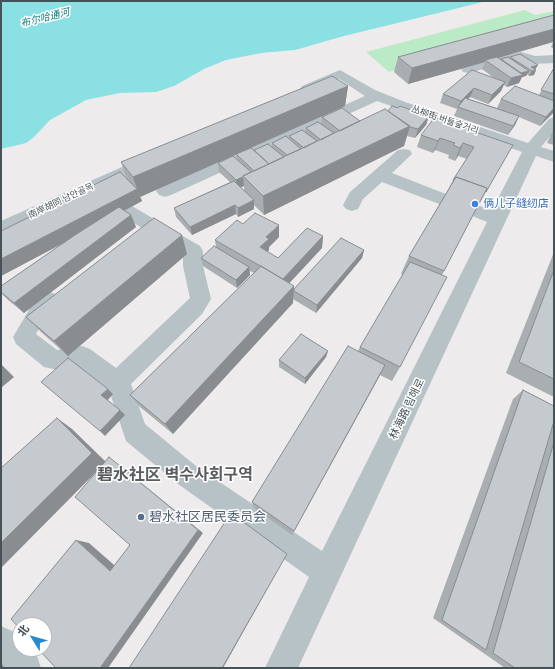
<!DOCTYPE html>
<html>
<head>
<meta charset="utf-8">
<style>
	body { margin:0 }
	#map { position:relative; width:555px; height:669px; overflow:hidden; background:#eeebec; font-family:Cabin,"Noto Sans SC",sans-serif }
	canvas { display:block }
	.frame { position:absolute; inset:0; border:2px solid #455257; pointer-events:none }
	.north { position:absolute; left:12px; top:617px; width:40px; height:40px; box-sizing:border-box; background:#fff; border:1px solid #b5babc; border-radius:50%; rotate:307deg; font-size:11px; font-weight:700; line-height:16px; text-align:center; color:#455257 }
	.north::after { content:''; display:block; margin:auto; width:14px; height:18px; background:#258bce; clip-path:polygon(50% 0,100% 100%,50% 72%,0 100%) }
</style>
</head>
<body>
<div id="map">
<canvas width="555" height="669"></canvas>
<div class="frame"></div>
<div class="north">北</div>
</div>
<script>
const g = document.querySelector('canvas').getContext('2d');
g.lineJoin = 'round';
function paint(path, color) { g.fillStyle = color; g.fill(path, 'evenodd'); }
const shape = rows => new Path2D(rows.map(r => 'M' + r).join(''));
function trace(path, color, width, dash) { g.strokeStyle = color; g.lineWidth = width; g.lineCap = dash ? 'butt' : 'round'; g.setLineDash(dash || []); g.stroke(path); }
function drawText(font, color, halo, rows, align = 'center') {
  g.font = font + ' Cabin,"Noto Sans SC","Noto Sans KR",sans-serif'; g.lineWidth = 3; g.setLineDash([]); g.textBaseline = 'middle'; g.strokeStyle = halo; g.fillStyle = color; for (const [text, x, y, turn = 0] of rows) {
    g.save(); g.translate(x, y); g.rotate((+turn || 0) * Math.PI / 180); g.textAlign = isNaN(turn) ? turn : align; if (halo) g.strokeText(text, 0, 0); g.fillText(text, 0, 0); g.restore();
  }
}
const green = shape([
	[525,10,535,15,554,11,554,25,389,72,366,52]
]);
const water = shape([
	[1,1,487,1,344,36,295,50,261,53,226,60,204,69,174,86,156,92,120,93,86,100,50,120,34,137,26,143,1,149]
]);
const minor = shape([
	[521,52,535,56,554,55,554,63,534,64,520,60,468,73,463,72,461,69,463,66,521,52],
	[340,70,375,90,405,102,528,143,549,119,554,117,554,132,541,147,554,151,554,162,536,156,298,668,265,668,309,577,178,484,126,441,109,390,79,367,62,371,44,367,16,344,13,337,33,303,43,295,50,292,57,295,60,301,57,307,47,315,36,334,57,350,82,346,90,349,116,368,190,298,183,266,183,254,120,214,117,210,120,206,126,204,132,206,200,246,203,251,203,266,211,299,202,314,131,384,145,424,196,466,322,551,487,222,470,215,467,211,470,207,476,205,492,210,522,152,377,101,171,195,165,197,159,195,156,191,159,187,365,96,339,79,307,93,302,92,300,89,302,86,340,70],
	[404,149,410,150,412,154,392,173,451,196,454,200,451,204,445,206,439,204,382,182,363,199,358,209,352,211,346,209,343,205,350,192,398,150,404,149],
	[151,154,157,155,159,159,157,163,1,236,1,221,151,154],
	[1,626,12,631,20,639,20,649,30,649,37,656,41,668,3,668,1,666,1,626]
]);
const wall = shape([
	[554,15,554,49,551,47,553,42,499,58,501,59,509,58,510,57,535,70,534,75,529,76,527,74,526,76,522,77,519,83,507,87,504,85,501,91,488,104,470,97,468,99,497,108,501,99,539,95,554,68,554,112,540,126,519,117,515,125,508,135,454,116,457,109,440,103,443,94,494,78,482,69,485,62,408,84,394,72,398,57],
	[348,86,345,106,140,197,142,201,124,211,131,215,136,227,24,313,8,300,1,293,1,286,64,243,1,276,1,231,127,179,121,162],
	[398,108,429,116,426,125,415,138,407,136,404,146,264,215,254,205,254,209,238,217,236,214,192,235,176,217,174,208,230,182,219,172,218,163,237,160,236,154,272,147,272,143,289,139,289,136,305,132,306,128,321,124,322,117,360,121,388,111],
	[244,186,244,191,241,187],
	[449,123,448,126,513,145,479,204,442,275,400,367,392,381,380,375,292,535,254,508,252,502,358,351,360,347,403,275,401,274,409,256,449,188,453,180,467,159,458,156,455,161,448,158,449,155,435,150,433,153,417,147,421,135],
	[554,128,554,145,547,143],
	[243,224,279,237,269,247,269,250,268,252,278,258,323,236,322,248,289,283,294,289,364,250,362,258,316,313,293,299,293,303,173,434,140,407,130,395,254,273,250,271,250,275,237,288,203,266,201,258,216,247,215,240],
	[554,252,554,397,506,373],
	[187,254,68,356,42,333,26,317],
	[328,351,326,357,305,384,279,367,279,360],
	[523,390,554,406,554,668,505,668,433,618,513,399]
]);
const shadedWall = shape([
	[554,29,554,40,553,42,487,61,485,60,485,62,408,84,412,68],
	[538,65,535,70,531,67],
	[536,70,534,75,529,76,532,71],
	[529,71,526,76,522,77,519,83,507,87,511,78,518,74],
	[505,82,501,91,488,104,492,95],
	[348,86,345,106,140,197,133,177],
	[474,88,470,97,459,108,458,107,461,101],
	[554,108,554,112,540,126,546,117],
	[429,116,426,125,415,138,418,129],
	[519,116,515,125,508,135,513,126],
	[410,126,404,146,264,215,263,196],
	[440,138,435,150,433,153,438,141],
	[463,143,458,156,455,161,460,148],
	[243,177,244,186,237,189,236,180],
	[137,189,142,201,1,276,1,259],
	[254,200,254,209,238,217,238,208],
	[235,205,236,214,192,235,190,227],
	[131,215,136,227,24,313,14,303],
	[279,225,279,237,269,247,269,250,260,259,260,247,266,237],
	[182,235,187,254,68,356,54,341],
	[323,236,322,248,283,290,283,279],
	[364,250,362,258,316,313,317,305],
	[249,267,250,275,237,288,236,280],
	[294,286,293,303,173,434,165,424],
	[328,351,326,357,305,384,305,378],
	[1,364,14,377,1,388],
	[385,365,378,379,292,535,294,531],
	[108,389,113,394,107,401,101,395],
	[120,410,125,415,105,436,100,431],
	[57,418,72,429,106,462,1,568,1,543],
	[109,457,119,465,203,533,108,668,100,668,198,530],
	[76,540,89,543,121,571,110,571],
	[287,554,223,668,222,668],
	[1,663,5,668,1,668]
]);
const building = shape([
	[554,15,554,29,412,68,398,57,554,15],
	[520,54,538,65,531,67,536,70,532,71,510,57,520,54],
	[497,57,523,75,511,78,485,60,497,57],
	[508,57,529,71,521,73,501,59,508,57],
	[554,68,554,94,541,90,554,68],
	[472,70,505,82,492,95,474,88,461,101,443,94,472,70],
	[332,76,348,86,133,177,121,162,332,76],
	[515,86,554,101,554,108,546,117,501,99,515,86],
	[465,98,519,116,513,126,458,107,465,98],
	[392,106,398,108,400,106,429,116,418,129,410,127,388,111,392,106],
	[342,108,360,121,340,131,322,117,342,108],
	[385,109,410,126,263,196,243,176,385,109],
	[435,117,449,123,448,126,453,127,455,125,513,145,486,192,487,188,456,177,454,180,453,180,474,147,463,143,460,148,453,145,455,143,440,138,438,141,421,135,435,117],
	[318,122,334,133,321,140,306,128,318,122],
	[302,130,317,141,304,148,289,136,302,130],
	[286,136,301,149,287,155,272,143,286,136],
	[268,144,284,157,269,164,254,150,268,144],
	[251,148,269,164,254,171,236,154,251,148],
	[233,156,251,172,243,176,243,177,236,180,218,163,233,156],
	[120,172,137,189,1,259,1,231,120,172],
	[456,177,487,188,444,271,409,256,456,177],
	[234,181,254,200,238,208,235,205,190,227,174,208,234,181],
	[119,207,131,215,14,303,1,292,1,286,75,235,119,207],
	[255,213,279,225,266,237,269,239,260,247,278,258,307,228,323,236,283,279,215,240,237,220,243,224,255,213],
	[154,218,182,235,54,341,26,317,154,218],
	[341,238,364,250,317,305,294,291,294,289,341,238],
	[214,246,249,267,236,280,201,258,214,246],
	[410,262,447,277,400,367,360,347,410,262],
	[261,266,294,286,165,424,130,395,261,266],
	[554,270,554,379,519,362,554,270],
	[301,334,328,351,305,378,279,360,301,334],
	[348,346,385,365,294,531,252,502,348,346],
	[68,358,108,389,101,395,120,410,100,431,41,382,68,358],
	[523,390,554,406,554,421,486,650,442,620,523,390],
	[57,418,92,453,1,543,1,468,57,418],
	[554,442,554,668,515,668,493,653,554,442],
	[109,457,198,530,100,668,56,668,38,649,44,649,44,625,20,625,20,629,11,619,76,540,110,571,130,545,75,497,109,457],
	[231,513,287,554,222,668,129,668,231,513]
]);
const markers = [
	[475,204,4,"#3f7fe0"],
	[141,517,4,"#5c6f8a"]
];
const farStreetnames = [
	["丛柳街 버들숲거리",445,120,19],
	["南岸胡同 남안골목",61,201,-25]
];
const farWaternames = [
	["布尔哈通河",45,18,-14]
];
const shopNames = [
	["俩儿子缝纫店",483,204]
];
const streetNames = [
	["林海路 림해로",407,409,-64]
];
const nearServicenames = [
	["碧水社区居民委员会",149,517]
];
const nearQuarternames = [
	["碧水社区 벽수사회구역",175,475]
];
paint(green, '#bbeac6');
paint(water, '#8be0e4');
paint(minor, '#b7c2c7');
paint(wall, '#a9aeb1');
paint(shadedWall, '#8a8d90');
paint(building, '#c5cace');
trace(building, '#8a8d90', 1);
for (const [x, y, r, color] of markers) { const dot = new Path2D(); dot.arc(x, y, r, 0, 2 * Math.PI); g.fillStyle = color; g.fill(dot); trace(dot, '#fff', 1.5); }
drawText('9px', '#455257', '#fff', farStreetnames);
drawText('italic 10px', '#158085', '#fff', farWaternames);
drawText('11px', '#366cbe', '#fff', shopNames, 'left');
drawText('11px', '#455257', '#fff', streetNames);
drawText('13px', '#4e5e75', '#fff', nearServicenames, 'left');
drawText('bold 16px', '#595d60', '#fff', nearQuarternames);
</script>
</body>
</html>
